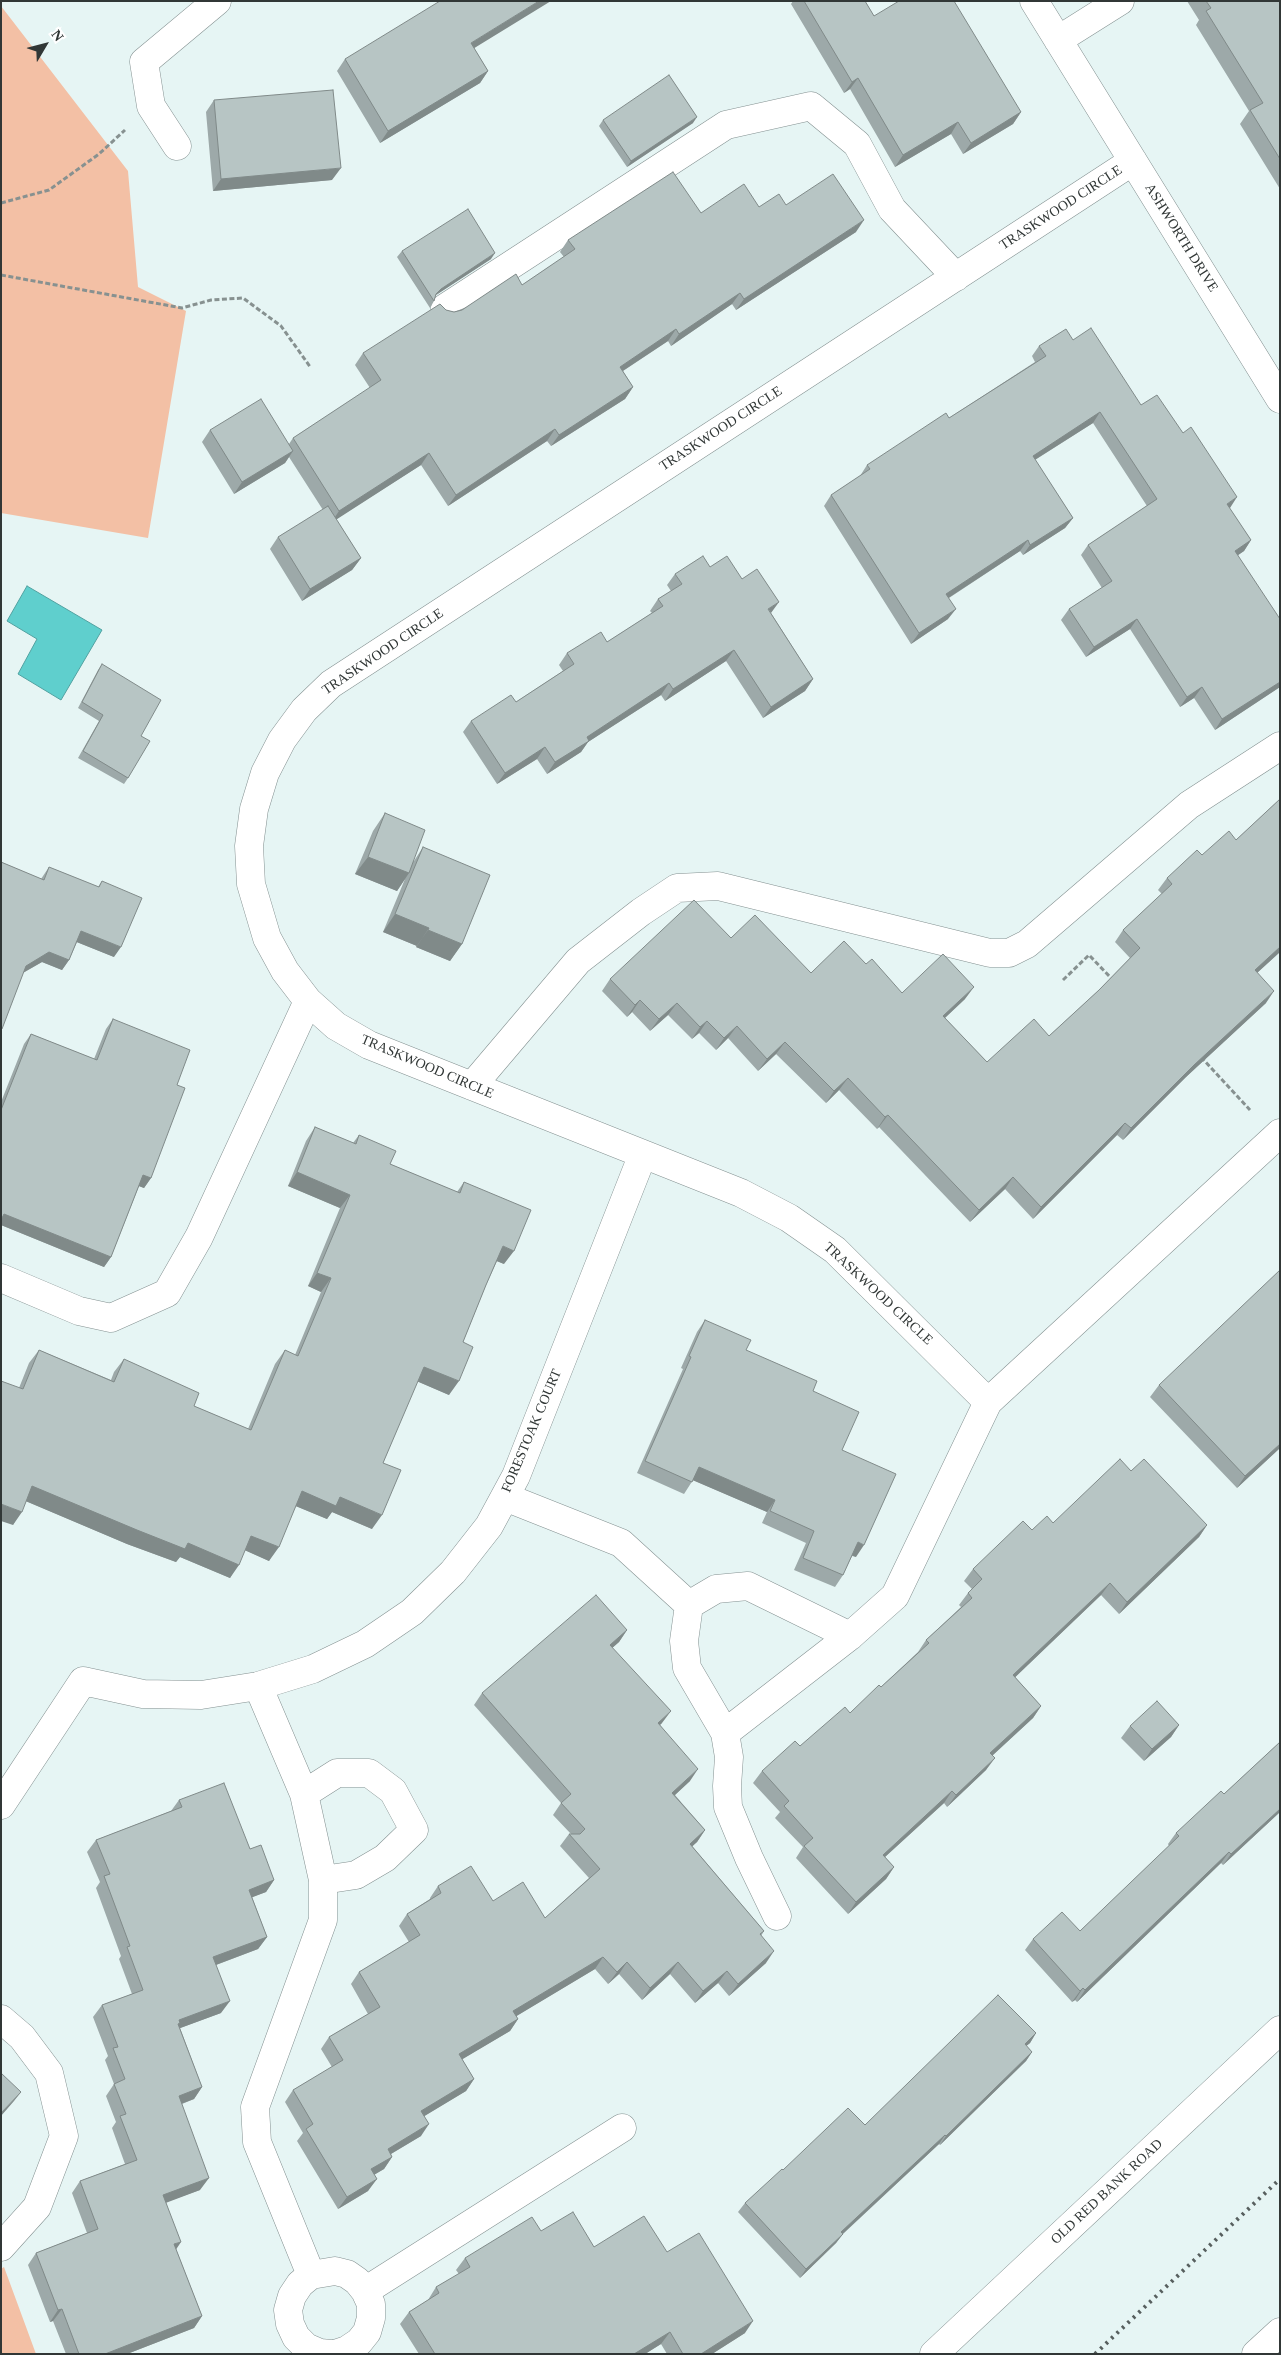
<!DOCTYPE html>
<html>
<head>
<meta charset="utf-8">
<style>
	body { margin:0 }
	#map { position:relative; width:1281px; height:2355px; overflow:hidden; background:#e6f5f4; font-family:"Times New Roman",serif }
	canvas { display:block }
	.frame { position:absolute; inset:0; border:2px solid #313736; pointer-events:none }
	.north { position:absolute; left:20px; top:20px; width:50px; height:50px; -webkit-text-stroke:4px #fff; paint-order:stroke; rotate:53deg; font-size:14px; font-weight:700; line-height:20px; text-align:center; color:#313736 }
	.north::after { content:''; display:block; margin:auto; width:18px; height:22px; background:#313736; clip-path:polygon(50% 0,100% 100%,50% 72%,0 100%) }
</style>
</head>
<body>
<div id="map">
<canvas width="1281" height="2355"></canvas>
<div class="frame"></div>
<div class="north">N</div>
</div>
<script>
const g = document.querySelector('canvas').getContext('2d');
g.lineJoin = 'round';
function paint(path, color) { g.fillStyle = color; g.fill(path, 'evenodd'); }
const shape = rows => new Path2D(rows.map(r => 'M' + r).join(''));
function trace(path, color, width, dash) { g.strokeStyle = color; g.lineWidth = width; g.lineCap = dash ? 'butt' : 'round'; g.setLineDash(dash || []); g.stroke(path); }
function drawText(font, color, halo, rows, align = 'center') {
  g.font = font + ' "Times New Roman",serif'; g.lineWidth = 4; g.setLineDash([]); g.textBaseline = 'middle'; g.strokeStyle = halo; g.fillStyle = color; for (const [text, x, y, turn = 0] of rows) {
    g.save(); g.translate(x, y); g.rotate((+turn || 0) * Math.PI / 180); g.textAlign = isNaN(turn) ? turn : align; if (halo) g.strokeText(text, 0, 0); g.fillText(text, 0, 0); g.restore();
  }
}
const green = shape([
	[1,6,128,171,138,287,186,311,148,538,1,513],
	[4,2267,36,2354,1,2354,1,2269]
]);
const water = shape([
	[27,586,102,630,61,700,18,674,37,639,7,621,27,586]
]);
const path = shape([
	[1,203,49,190,99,154,125,130],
	[1,275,182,308,211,300,243,298,281,326,311,368],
	[1063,980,1089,955,1112,979],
	[1201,1057,1250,1110]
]);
const minor = shape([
	[1034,1,1280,399],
	[1058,40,1120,1],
	[177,146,151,106,144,62,217,1],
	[1133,161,331,684,304,710,282,740,265,773,254,809,249,846,251,884,267,938,285,971,308,1001,336,1026,369,1045,741,1193,789,1218,835,1250,988,1402,1280,1133],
	[445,308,726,125,811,106,857,144,892,209,956,277],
	[472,1086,578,961,641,912,677,888,718,886,990,953,1009,953,1027,944,1189,805,1280,746],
	[1,1278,79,1311,111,1318,167,1293,199,1237,308,1001],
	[505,1497,621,1543,689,1605],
	[258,1686,304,1794,323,1880,323,1920,255,2107,257,2142,311,2275],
	[725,1733,687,1668,684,1641,689,1605,716,1589,748,1586,850,1636],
	[304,1794,337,1773,369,1773,393,1791,414,1830,385,1858,356,1875,323,1880],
	[1,1805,83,1681,143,1694,201,1695,258,1686,313,1669,365,1644,412,1612,453,1572,489,1526,516,1476,643,1154],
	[777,1916,749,1858,728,1807,727,1786,729,1757,725,1733,850,1636,895,1596,988,1402],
	[1,2019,22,2037,49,2073,64,2136,37,2207,1,2247],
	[365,2291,622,2128],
	[331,2354,320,2353,306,2347,296,2337,290,2324,288,2310,292,2296,300,2284,311,2275,335,2271,347,2274,357,2281,365,2291,371,2304,371,2318,367,2332,359,2342,347,2350,335,2354],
	[934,2354,1280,2030],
	[1256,2354,1280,2332]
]);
const rail = shape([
	[1095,2354,1280,2179]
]);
const wall = shape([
	[793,1,865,1,874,16,1021,112,1013,124,963,154,951,134,895,167,850,89,844,93,791,4],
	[1187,1,1280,1,1280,189,1240,124,1249,111,1196,25,1199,20],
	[474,48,488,71,480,83,380,143,337,71,345,59],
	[214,100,332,180,213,191,206,112],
	[603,120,693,123,627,167,599,126],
	[786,205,856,232,736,310,732,304,671,346,668,341,623,371,633,387,625,399,551,446,547,441,448,506,421,465,336,519,361,558,352,570,302,601,270,549,278,537,323,510,289,457,285,463,234,494,202,442,210,430,289,444,293,438,370,388,355,365,363,353,446,310,454,312,522,285,564,257,560,252,568,240,701,213],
	[402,251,491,259,436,295,435,296,434,301,430,308,397,257],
	[1073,340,1141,405,1230,508,1229,508,1251,540,1244,551,1238,555,1280,687,1215,730,1194,698,1180,707,1130,629,1086,657,1061,620,1069,609,1102,588,1081,555,1088,545,1147,506,1093,423,1035,460,1073,518,1065,528,1023,555,1020,551,949,598,948,619,911,644,824,506,831,495,860,476,867,465,949,418,1035,362,1032,356,1039,346],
	[710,567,742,579,771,613,813,679,805,691,763,718,726,661,665,701,661,695,588,742,581,752,547,774,537,759,497,784,463,732,471,721,516,702,563,671,559,665,567,653,607,642,652,613,650,611,658,599,671,591,667,585,675,574],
	[102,664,141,736,128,778,124,784,78,758,99,721,78,708,98,670],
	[1280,799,1280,952,1257,973,1266,1003,1186,1077,1123,1140,1117,1135,1033,1219,1005,1189,970,1222,879,1127,877,1129,839,1090,826,1103,776,1054,758,1071,728,1038,716,1050,699,1033,692,1039,668,1015,650,1031,632,1012,627,1017,602,991,610,979,731,938,811,973,866,964,902,993,965,999,945,1018,987,1062,1049,1036,1099,990,1130,958,1115,942,1123,930,1162,894,1158,890,1167,878,1202,855,1236,840],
	[385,813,414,861,423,847,462,944,450,961,416,947,417,946,383,932,405,879,397,891,355,874,373,831],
	[1,862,41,879,49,867,98,887,102,881,114,957,77,942,69,960,62,970,42,962,23,973,1,1030],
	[113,1019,177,1085,151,1178,144,1188,139,1186,111,1257,104,1267,1,1225,1,1102,24,1044,31,1034,94,1059,106,1029],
	[315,1127,353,1143,359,1135,390,1164,457,1192,464,1182,504,1264,497,1261,486,1285,463,1342,449,1395,417,1381,383,1463,372,1529,332,1512,327,1519,296,1506,269,1561,245,1550,230,1578,180,1557,176,1562,127,1544,26,1501,13,1525,19,1388,29,1363,39,1350,111,1380,114,1372,124,1359,194,1406,248,1429,275,1364,285,1350,295,1355,321,1292,308,1286,340,1208,288,1186,306,1141],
	[705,1320,746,1350,813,1391,842,1450,856,1557,852,1556,843,1575,835,1587,794,1570,806,1543,762,1523,767,1512,693,1480,684,1494,637,1473,683,1369,681,1368,697,1332],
	[1159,1385,1280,1448,1237,1488,1150,1397],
	[1131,1471,1207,1525,1199,1537,1119,1614,1101,1595,1015,1677,1041,1706,1033,1718,992,1756,986,1770,947,1807,944,1803,885,1857,894,1867,886,1879,848,1914,796,1858,803,1847,775,1818,780,1812,753,1783,762,1771,850,1713,881,1687,918,1652,926,1640,961,1607,959,1605,968,1593,972,1589,964,1581,973,1569,1032,1530,1053,1523],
	[627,1630,619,1642,612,1648,662,1723,660,1725,690,1781,675,1795,705,1830,697,1842,692,1846,764,1931,761,1936,766,1963,729,1996,718,1983,695,2003,670,1974,642,2000,619,1974,608,1984,595,1969,516,2016,518,2019,510,2031,462,2059,474,2079,466,2091,424,2116,421,2136,391,2154,392,2157,384,2169,374,2175,368,2191,338,2209,297,2141,303,2133,285,2102,293,2090,332,2067,321,2049,329,2037,368,2014,351,1984,359,1972,409,1942,399,1926,407,1914,430,1899,430,1898,438,1886,493,1901,545,1918,589,1878,560,1846,569,1834,571,1834,553,1815,561,1803,474,1705,482,1693],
	[1179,1725,1171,1737,1144,1761,1121,1738,1130,1726],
	[1280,1742,1280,1812,1223,1865,1221,1863,1077,2002,1075,2000,1072,2002,1025,1950,1033,1939,1080,1931,1169,1846,1168,1844,1176,1833,1224,1794],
	[179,1800,250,1849,274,1880,266,1892,252,1897,267,1937,258,1949,216,1965,221,2013,180,2028,202,2087,194,2099,182,2104,200,2190,166,2202,176,2249,202,2316,194,2328,127,2354,66,2354,53,2321,50,2322,28,2265,36,2253,87,2233,72,2193,80,2181,125,2164,112,2128,116,2122,106,2096,114,2084,105,2060,108,2056,93,2017,102,2005,132,1994,119,1959,121,1956,96,1888,100,1882,87,1852,96,1840,171,1811],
	[1036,2033,1030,2043,1026,2046,1032,2052,1026,2061,940,2145,939,2144,843,2234,836,2243,800,2278,738,2212,745,2203,783,2170,865,2125],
	[541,2231,594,2247,667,2252,745,2333,712,2354,667,2354,661,2344,645,2354,419,2354,400,2324,409,2312,428,2300,436,2287,459,2274,456,2270,465,2258]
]);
const shadedWall = shape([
	[539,1,551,1,463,55,471,43],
	[488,71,480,83,380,143,388,131],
	[858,78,850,89,844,93,852,82],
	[1021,112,1013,124,963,154,971,143],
	[697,117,693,123,627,167,631,161],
	[958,122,951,134,895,167,903,155],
	[341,168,332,180,213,191,221,179],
	[864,220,856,232,736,310,744,299],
	[495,253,491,259,436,295,431,301,441,289],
	[740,293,732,304,671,346,679,334],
	[676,329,668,341,612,378,620,367],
	[633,387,625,399,551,446,559,435],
	[1100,412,1093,423,1025,466,1033,456],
	[555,429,547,441,448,506,456,495],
	[293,451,285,463,234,494,242,482],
	[429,453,421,465,331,523,339,511],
	[1237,497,1230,508,1219,515,1227,504],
	[1073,518,1065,528,1023,555,1030,545],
	[1028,540,1020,551,939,604,946,594],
	[1251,540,1244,551,1228,562,1235,551],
	[361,558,352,570,302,601,310,589],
	[779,602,771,613,768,609],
	[956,609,948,619,911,644,919,633],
	[1137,619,1130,629,1086,657,1094,647],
	[734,650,726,661,665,701,673,689],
	[813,679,805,691,763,718,771,707],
	[1280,682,1280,687,1215,730,1222,719],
	[669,683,661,695,588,742,581,752,547,774,555,762,587,737],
	[1202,687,1194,698,1180,707,1187,697],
	[545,747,537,759,497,784,505,773],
	[368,857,409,873,397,891,355,874],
	[395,914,429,928,417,946,383,932],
	[428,930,462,944,450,961,416,947],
	[81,931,121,947,114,957,74,941],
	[1280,947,1280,952,1247,982,1255,970],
	[49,952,69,960,62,970,42,962,19,975,26,966],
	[974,987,965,999,934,1028,943,1016],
	[1274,991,1266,1003,1186,1077,1123,1140,1131,1128,1194,1065],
	[640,1000,632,1012,627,1017,635,1005],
	[677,1003,668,1015,650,1031,659,1019],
	[707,1021,699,1033,692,1039,700,1027],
	[737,1026,728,1038,716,1050,724,1038],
	[785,1042,776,1054,758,1071,767,1059],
	[848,1078,839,1090,826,1103,834,1091],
	[888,1115,879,1127,877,1129,885,1117],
	[1125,1123,1117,1135,1033,1219,1041,1207],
	[297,1172,350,1195,340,1208,288,1186],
	[143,1175,151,1178,144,1188,136,1185],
	[1013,1177,1005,1189,970,1222,979,1210],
	[4,1214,111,1257,104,1267,1,1225,1,1217],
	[503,1246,514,1251,504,1264,494,1260],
	[317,1273,331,1278,321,1292,308,1286],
	[424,1367,459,1381,449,1395,414,1380],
	[1280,1444,1280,1448,1237,1488,1245,1476],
	[699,1467,775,1500,767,1512,690,1479],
	[32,1486,188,1543,239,1565,230,1578,180,1557,176,1562,127,1544,23,1500],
	[302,1491,340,1497,382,1515,372,1529,332,1512,327,1519,293,1505],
	[1,1504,22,1512,13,1525,1,1521],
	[1207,1525,1199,1537,1119,1614,1127,1602],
	[251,1536,279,1547,269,1561,242,1549],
	[858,1542,864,1545,856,1557,849,1554],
	[1110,1583,1101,1595,1005,1687,1013,1675],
	[627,1630,619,1642,602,1657,610,1645],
	[1041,1706,1033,1718,982,1765,990,1753],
	[671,1711,662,1723,649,1735,658,1723],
	[1179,1725,1171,1737,1144,1761,1152,1749],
	[995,1758,986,1770,947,1807,956,1795],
	[698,1769,690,1781,664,1805,672,1793],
	[952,1791,944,1803,874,1867,883,1855],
	[1280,1809,1280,1812,1223,1865,1231,1854],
	[705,1830,697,1842,682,1856,690,1844],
	[1229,1852,1221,1863,1077,2002,1085,1990],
	[894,1867,886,1879,848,1914,856,1902],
	[274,1880,266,1892,240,1902,249,1890],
	[267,1937,258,1949,205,1969,213,1957],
	[774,1951,766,1963,729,1996,738,1984],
	[603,1957,595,1969,505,2023,513,2011],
	[627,1962,619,1974,608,1984,617,1972],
	[678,1962,670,1974,642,2000,650,1988],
	[727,1971,718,1983,695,2003,703,1991],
	[1083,1988,1075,2000,1072,2002,1080,1991],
	[230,2001,221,2013,175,2030,179,2020],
	[518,2019,510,2031,451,2066,459,2054],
	[1036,2033,1030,2043,1018,2053,1025,2044],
	[1032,2052,1026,2061,940,2145,946,2136],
	[474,2079,466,2091,413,2123,421,2111],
	[202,2087,194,2099,170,2108,179,2096],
	[21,2092,14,2101,1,2116,1,2113],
	[429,2124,421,2136,379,2161,388,2149],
	[945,2135,939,2144,835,2241,841,2232],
	[392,2157,384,2169,363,2181,371,2169],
	[209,2178,200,2190,155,2207,163,2195],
	[377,2179,368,2191,338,2209,347,2197],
	[843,2234,836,2243,800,2278,806,2269],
	[181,2242,173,2254,174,2244],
	[62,2309,53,2321,50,2322,58,2310],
	[202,2316,194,2328,127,2354,105,2354],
	[753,2321,745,2333,712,2354,701,2354],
	[670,2332,661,2344,645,2354,634,2354]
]);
const building = shape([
	[440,1,539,1,471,43,488,71,388,131,345,59,440,1],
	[804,1,865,1,874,16,899,1,954,1,1021,112,971,143,958,122,903,155,858,78,852,82,804,1],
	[1206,1,1280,1,1280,159,1250,110,1263,103,1206,11,1211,8,1206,1],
	[669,75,697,117,631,161,603,120,669,75],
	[333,90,341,168,221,179,214,100,333,90],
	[673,172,701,213,744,184,759,207,779,194,786,205,833,174,864,220,744,299,740,293,679,334,676,329,620,367,633,387,559,435,555,429,456,495,429,453,339,511,293,438,381,380,363,353,440,304,446,310,454,312,462,310,516,274,522,285,575,249,568,240,673,172],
	[468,209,495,253,441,289,436,294,434,301,402,251,468,209],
	[1091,328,1141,405,1157,395,1183,433,1191,427,1237,497,1227,504,1251,540,1235,551,1280,619,1280,682,1222,719,1202,687,1187,697,1137,619,1094,647,1069,609,1112,581,1088,545,1157,499,1100,412,1033,456,1073,518,1030,545,1028,540,946,594,956,609,919,633,831,495,870,469,867,465,905,440,946,413,949,418,1046,356,1039,346,1066,329,1073,340,1091,328],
	[261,399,293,451,242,482,210,430,261,399],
	[328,506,361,558,310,589,278,537,328,506],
	[703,556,710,567,727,556,742,579,757,569,779,602,768,609,813,679,771,707,734,650,673,689,669,683,587,737,589,741,555,762,545,747,505,773,471,721,511,695,516,702,574,664,567,653,601,632,607,642,663,606,658,599,682,584,675,574,703,556],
	[102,664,161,700,141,736,150,741,128,778,83,751,103,715,82,702,102,664],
	[1280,799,1280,947,1255,970,1274,991,1194,1065,1131,1128,1125,1123,1041,1207,1013,1177,979,1210,888,1115,885,1117,848,1078,834,1091,785,1042,767,1059,737,1026,724,1038,707,1021,700,1027,677,1003,659,1019,640,1000,635,1005,610,979,694,900,731,938,755,915,811,973,844,941,866,964,872,959,902,993,943,954,974,987,943,1016,987,1062,1034,1019,1049,1036,1099,990,1140,948,1123,930,1172,884,1167,878,1197,850,1202,855,1229,831,1236,840,1280,799],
	[385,813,425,830,409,873,368,857,385,813],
	[423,847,490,875,462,944,428,930,429,928,395,914,423,847],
	[1,862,44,880,49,867,99,887,102,881,142,898,121,947,81,931,69,960,49,952,26,966,2,1029,1,1028,1,862],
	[113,1019,190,1050,177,1085,185,1088,151,1178,143,1175,111,1257,4,1214,1,1220,1,1110,31,1034,97,1060,113,1019],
	[315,1127,356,1144,359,1135,396,1151,390,1164,460,1193,464,1182,531,1210,514,1251,503,1246,486,1285,463,1342,473,1347,459,1381,424,1367,383,1463,401,1470,382,1515,340,1497,336,1506,302,1491,279,1547,251,1536,239,1565,188,1543,185,1549,137,1530,32,1486,22,1512,1,1504,1,1381,23,1389,39,1350,114,1382,124,1359,199,1393,194,1406,251,1430,285,1350,298,1356,331,1278,317,1273,350,1195,297,1172,315,1127],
	[1280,1270,1280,1444,1245,1476,1159,1385,1280,1270],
	[705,1320,751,1340,746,1350,817,1381,813,1391,859,1412,842,1450,896,1474,864,1545,858,1542,843,1575,803,1558,814,1531,770,1511,775,1500,699,1467,692,1482,645,1461,691,1357,689,1356,705,1320],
	[1120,1459,1131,1471,1144,1459,1207,1525,1127,1602,1110,1583,1013,1675,1041,1706,990,1753,995,1758,956,1795,952,1791,883,1855,894,1867,856,1902,804,1846,813,1838,784,1806,789,1801,762,1771,795,1741,800,1746,845,1707,850,1713,879,1685,881,1687,929,1643,926,1640,972,1598,968,1593,982,1579,973,1569,1023,1521,1032,1530,1047,1516,1053,1523,1120,1459],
	[596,1595,627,1630,610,1645,671,1711,658,1723,698,1769,672,1793,705,1830,690,1844,764,1931,760,1934,774,1951,738,1984,727,1971,703,1991,678,1962,650,1988,627,1962,617,1972,603,1957,513,2011,518,2019,459,2054,474,2079,421,2111,429,2124,388,2149,392,2157,371,2169,377,2179,347,2197,306,2129,313,2124,293,2090,343,2060,329,2037,380,2007,359,1972,420,1935,407,1914,441,1893,438,1886,471,1866,493,1901,523,1882,545,1918,600,1869,569,1834,580,1834,585,1829,561,1803,571,1794,482,1693,596,1595],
	[1157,1701,1179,1725,1152,1749,1130,1726,1157,1701],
	[1280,1742,1280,1809,1231,1854,1229,1852,1085,1990,1083,1988,1080,1991,1033,1939,1062,1912,1080,1931,1179,1836,1176,1833,1221,1791,1224,1794,1280,1742],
	[224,1783,250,1849,261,1845,274,1880,249,1890,267,1937,213,1957,230,2001,179,2020,180,2023,178,2024,202,2087,179,2096,209,2178,163,2195,181,2242,174,2244,202,2316,105,2354,79,2354,62,2309,58,2310,36,2253,98,2229,80,2181,137,2160,120,2116,126,2114,114,2084,125,2079,113,2048,118,2047,102,2005,143,1990,127,1947,130,1946,104,1876,110,1874,96,1840,182,1807,179,1800,224,1783],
	[998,1995,1036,2033,1025,2044,1032,2052,946,2136,945,2135,841,2232,843,2234,806,2269,745,2203,782,2169,783,2170,848,2108,865,2125,998,1995],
	[1,2073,21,2092,1,2113,1,2073],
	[573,2212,594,2247,644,2216,667,2252,699,2233,753,2321,701,2354,683,2354,670,2332,634,2354,435,2354,409,2312,439,2293,436,2287,470,2267,465,2258,532,2217,541,2231,573,2212]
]);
const streetNames = [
	["TRASKWOOD CIRCLE",1061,208,-33],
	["ASHWORTH DRIVE",1181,238,58],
	["TRASKWOOD CIRCLE",721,429,-33],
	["TRASKWOOD CIRCLE",383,652,-34],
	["TRASKWOOD CIRCLE",427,1067,23],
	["TRASKWOOD CIRCLE",878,1294,43],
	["FORESTOAK COURT",532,1431,-67],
	["OLD RED BANK ROAD",1107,2192,-43]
];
paint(green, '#f3c0a5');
paint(water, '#5fcfcd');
trace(water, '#51a1a0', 1);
trace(minor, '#849191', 29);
trace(path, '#879190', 3, [5, 2.5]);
trace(minor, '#fff', 28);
trace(rail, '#575f5e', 4, [2.5, 5]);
paint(wall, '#9da9a9');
paint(shadedWall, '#808a89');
paint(building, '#b7c5c4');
trace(building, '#808a89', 1);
drawText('14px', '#313736', '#fff', streetNames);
</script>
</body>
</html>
